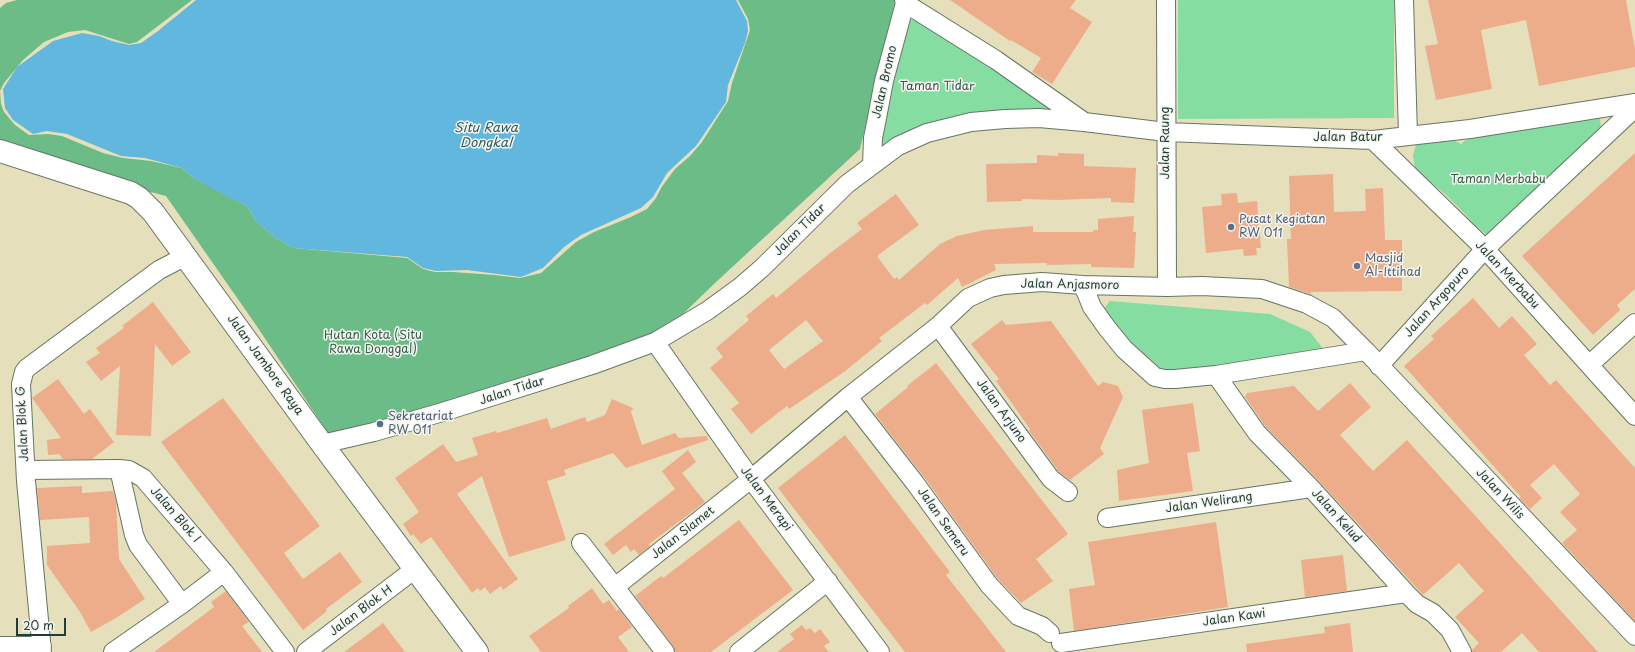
<!DOCTYPE html>
<html>
<head>
<meta charset="utf-8">
<style>
	body { margin:0 }
	#map { position:relative; width:1635px; height:652px; overflow:hidden; background:#e6dfbb; font-family:"Playpen Sans",sans-serif }
	canvas { display:block }
	.scale { position:absolute; left:16px; top:618px; width:50px; height:18px; box-sizing:border-box; border:2px solid #1f3d34; border-top:0; padding-left:5px; font-size:12px; line-height:14px; white-space:nowrap; color:#1f3d34; -webkit-text-stroke:3px #f6f6f2; paint-order:stroke }
</style>
</head>
<body>
<div id="map">
<canvas width="1635" height="652"></canvas>
<div class="scale">20 m</div>
</div>
<script>
const g = document.querySelector('canvas').getContext('2d');
g.lineJoin = 'round';
function paint(path, color) { g.fillStyle = color; g.fill(path, 'evenodd'); }
const shape = rows => new Path2D(rows.map(r => 'M' + r).join(''));
function trace(path, color, width, dash) { g.strokeStyle = color; g.lineWidth = width; g.lineCap = dash ? 'butt' : 'round'; g.setLineDash(dash || []); g.stroke(path); }
function drawText(font, color, halo, rows, align = 'center') {
  g.font = font + ' "Playpen Sans",sans-serif'; g.lineWidth = 3; g.setLineDash([]); g.textBaseline = 'middle'; g.strokeStyle = halo; g.fillStyle = color; for (const [text, x, y, turn = 0] of rows) {
    g.save(); g.translate(x, y); g.rotate((+turn || 0) * Math.PI / 180); g.textAlign = isNaN(turn) ? turn : align; if (halo) g.strokeText(text, 0, 0); g.fillText(text, 0, 0); g.restore();
  }
}
const green = shape([
	[1178,0,1394,0,1394,118,1178,119],
	[906,19,925,22,1007,75,1047,107,1041,119,910,139,885,150,878,146],
	[1600,118,1602,142,1499,244,1475,226,1464,213,1446,195,1415,169,1413,155,1417,141,1447,137,1461,144,1473,134],
	[1110,301,1270,314,1310,332,1331,359,1154,383,1096,318]
]);
const forest = shape([
	[17,0,192,0,137,42,129,44,85,30,68,32,44,42,23,60,4,83,0,91,1,104,4,112,15,125,29,135,48,134,62,136,103,153,123,158,151,161,182,168,192,177,247,206,256,221,275,238,294,248,407,258,423,269,435,272,453,272,494,275,520,278,541,273,576,242,594,232,631,217,647,209,656,198,661,188,675,169,690,156,702,142,728,101,732,83,750,30,748,19,738,0,894,0,895,1,860,149,715,283,655,341,330,436,256,325,166,196,35,162,0,147,0,8,6,3]
]);
const water = shape([
	[196,0,736,0,747,21,748,31,745,43,728,85,726,102,696,146,667,173,653,197,641,208,581,235,564,247,543,268,521,277,467,270,436,271,423,268,407,257,294,248,275,238,256,221,247,206,216,191,192,177,182,168,145,158,121,156,67,134,47,131,33,134,13,120,5,108,3,89,17,67,53,41,82,33,99,36,112,41,129,45,141,43,158,31]
]);
const building = shape([
	[950,0,1076,0,1070,8,1092,22,1052,84,1032,72,1041,58,1011,40,1010,41],
	[1428,0,1626,0,1635,49,1635,67,1539,86,1526,20,1481,30,1492,89,1436,100,1425,46,1438,44],
	[1058,153,1084,154,1084,166,1136,168,1134,203,1111,202,1111,198,1057,200,1022,199,1022,201,987,202,986,164,1037,163,1037,155,1058,156],
	[1635,153,1635,289,1617,305,1620,310,1593,335,1522,256],
	[1333,174,1334,212,1366,211,1365,189,1383,188,1385,240,1402,240,1402,291,1311,292,1311,294,1289,287,1287,239,1291,239,1289,176],
	[1237,193,1238,203,1257,201,1261,248,1256,248,1257,255,1244,256,1243,249,1206,253,1202,207,1222,205,1221,194],
	[896,194,919,225,877,256,894,279,897,277,899,280,940,244,957,236,984,230,1033,226,1033,232,1093,232,1093,230,1098,230,1098,219,1134,216,1133,232,1136,232,1134,268,1091,267,1091,264,1047,265,1047,263,994,264,996,270,962,287,958,278,927,305,925,303,879,338,882,341,844,372,789,409,787,406,751,434,731,409,739,403,710,368,723,357,716,348,749,320,746,316,773,294,776,298,829,254,862,229,857,223],
	[806,320,823,341,784,369,769,350],
	[1473,298,1499,328,1512,316,1537,344,1524,355,1550,385,1556,380,1635,468,1635,621,1562,543,1577,530,1560,512,1580,494,1554,464,1530,485,1542,498,1530,509,1519,498,1521,497,1404,366,1434,339,1431,336],
	[153,302,191,352,172,366,155,344,151,436,116,435,120,366,101,381,86,362,100,353,96,348,124,328,122,326],
	[1002,320,1006,325,1051,321,1098,386,1103,382,1118,386,1123,397,1100,448,1104,454,1070,480,1060,473,1029,431,1030,429,996,381,999,379,971,344],
	[936,363,1068,534,1036,559,1053,581,1021,603,997,578,924,477,875,414,908,387,907,386],
	[58,379,84,414,90,409,114,442,92,459,63,459,59,454,48,455,47,440,61,438,32,398],
	[1350,383,1371,407,1340,435,1373,471,1407,440,1598,652,1539,652,1522,633,1501,652,1472,652,1472,650,1479,643,1455,617,1484,591,1472,578,1459,563,1423,595,1319,481,1265,426,1245,397,1247,393,1294,386,1318,411],
	[223,398,320,526,284,553,303,579,340,552,362,582,326,609,327,611,303,630,161,442],
	[612,399,633,408,631,412,642,445,675,433,679,438,707,436,708,440,626,468,613,453,564,470,566,475,547,481,566,540,509,557,482,476,457,494,518,579,503,590,501,586,490,594,485,587,480,591,478,588,472,593,431,537,421,544,413,534,411,536,403,524,419,512,395,478,443,444,456,462,478,455,472,438,496,431,497,433,547,418,551,429,585,417,587,422,605,415],
	[1193,403,1200,451,1187,453,1193,491,1119,501,1117,470,1149,463,1142,410],
	[845,435,950,572,946,575,1006,652,905,652,778,488],
	[688,450,696,462,682,473,705,502,649,544,650,546,639,555,634,549,631,552,626,545,613,555,604,544,675,489,662,471],
	[82,486,82,493,113,491,116,502,119,559,145,599,116,618,91,632,80,612,47,565,47,546,90,543,89,517,40,520,37,488],
	[739,520,793,590,711,652,675,652,673,646,635,596,661,576,663,578],
	[1216,522,1228,607,1074,631,1069,589,1095,585,1088,542],
	[1343,555,1347,591,1305,597,1301,560],
	[592,588,603,604,609,600,617,611,619,609,632,627,618,637,629,652,541,652,529,636,569,608,568,606],
	[226,591,249,622,242,626,262,652,154,652,214,607,211,602],
	[383,623,405,652,344,652],
	[1350,623,1353,652,1247,652,1246,644,1325,633,1324,627],
	[802,625,806,630,810,628,815,633,820,629,830,642,824,646,829,652,777,652,794,639,790,634]
]);
const street = shape([
	[1166,0,1167,287],
	[1404,0,1408,135],
	[905,3,996,60,1083,121],
	[1373,140,1485,249,1635,416],
	[872,165,873,138,877,118,884,81,905,3,904,0],
	[1083,285,1092,307,1107,328,1124,349,1155,377,1165,379,1175,379,1216,375,1366,351],
	[938,326,1051,479,1068,492],
	[655,342,751,479,880,652],
	[1589,365,1635,323],
	[1379,366,1485,249,1635,108],
	[1216,375,1257,433,1311,488,1406,593,1417,604,1433,613,1450,630,1462,652],
	[848,397,915,483,989,585,1018,616,1042,626,1050,633],
	[322,444,374,432,446,411,592,365,655,342,707,311,740,287,762,268,847,184,898,146,927,133,971,122,1005,119,1039,118,1084,122,1166,132,1373,140,1470,129,1635,103],
	[119,469,134,535,138,545,182,604],
	[26,470,119,469,129,470,143,478,224,572,285,652],
	[1107,518,1311,488],
	[581,543,665,652],
	[615,587,751,479,848,397,938,326,968,298,990,288,1004,285,1042,282,1083,285,1167,287,1202,286,1262,289,1307,304,1333,318,1366,351,1635,636],
	[1061,643,1406,593],
	[0,646,42,646],
	[42,652,26,481,21,384,24,372,27,368,159,270,186,256],
	[113,652,182,604,224,572],
	[306,652,415,569],
	[739,652,828,581]
]);
const secondary = shape([
	[0,151,131,193,139,198,153,212,322,444,477,652]
]);
const markers = [
	[1231,227,4,"#5c6f8a"],
	[1357,266,4,"#6b7280"],
	[380,424,4,"#5c6f8a"]
];
const streetNames = [
	["Jalan Bromo",885,82,-77],
	["Jalan Batur",1348,138],
	["Jalan Raung",1166,143,-90],
	["Jalan Tidar",800,230,-45],
	["Jalan Merbabu",1507,275,47],
	["Jalan Anjasmoro",1070,285,1],
	["Jalan Argopuro",1437,302,-48],
	["Jalan Jambore Raya",265,365,54],
	["Jalan Tidar",512,391,-18],
	["Jalan Arjuno",1001,411,54],
	["Jalan Blok G",23,424,-93],
	["Jalan Wilis",1500,494,47],
	["Jalan Merapi",766,499,53],
	["Jalan Welirang",1209,503,-8],
	["Jalan Blok I",175,515,49],
	["Jalan Kelud",1336,516,48],
	["Jalan Semeru",943,522,55],
	["Jalan Slamet",683,533,-38],
	["Jalan Blok H",361,611,-37],
	["Jalan Kawi",1234,618,-8]
];
const parkNames = [
	["Taman Tidar",937,87],
	["Taman Merbabu",1498,180],
	["Hutan Kota (Situ",373,336],
	["Rawa Donggal)",373,350]
];
const serviceNames = [
	["Pusat Kegiatan",1239,220],
	["RW 011",1239,234],
	["Sekretariat",388,417],
	["RW 011",388,431]
];
const worshipNames = [
	["Masjid",1365,259],
	["Al-Ittihad",1365,273]
];
const waterNames = [
	["Situ Rawa",486,128],
	["Dongkal",486,143]
];
paint(green, '#86dda1');
paint(forest, '#6cbc87');
paint(water, '#62b7de');
paint(building, '#edad8b');
trace(street, '#657663', 20);
trace(secondary, '#657663', 24);
trace(street, '#fff', 18);
trace(secondary, '#fff', 22);
for (const [x, y, r, color] of markers) { const dot = new Path2D(); dot.arc(x, y, r, 0, 2 * Math.PI); g.fillStyle = color; g.fill(dot); trace(dot, '#f6f6f2', 1.5); }
drawText('12px', '#1f3d34', '#f6f6f2', streetNames);
drawText('12px', '#345d4a', '#f6f6f2', parkNames);
drawText('12px', '#4e5e75', '#f6f6f2', serviceNames, 'left');
drawText('12px', '#5b616d', '#f6f6f2', worshipNames, 'left');
drawText('italic 13px', '#305c5e', '#f6f6f2', waterNames);
</script>
</body>
</html>
